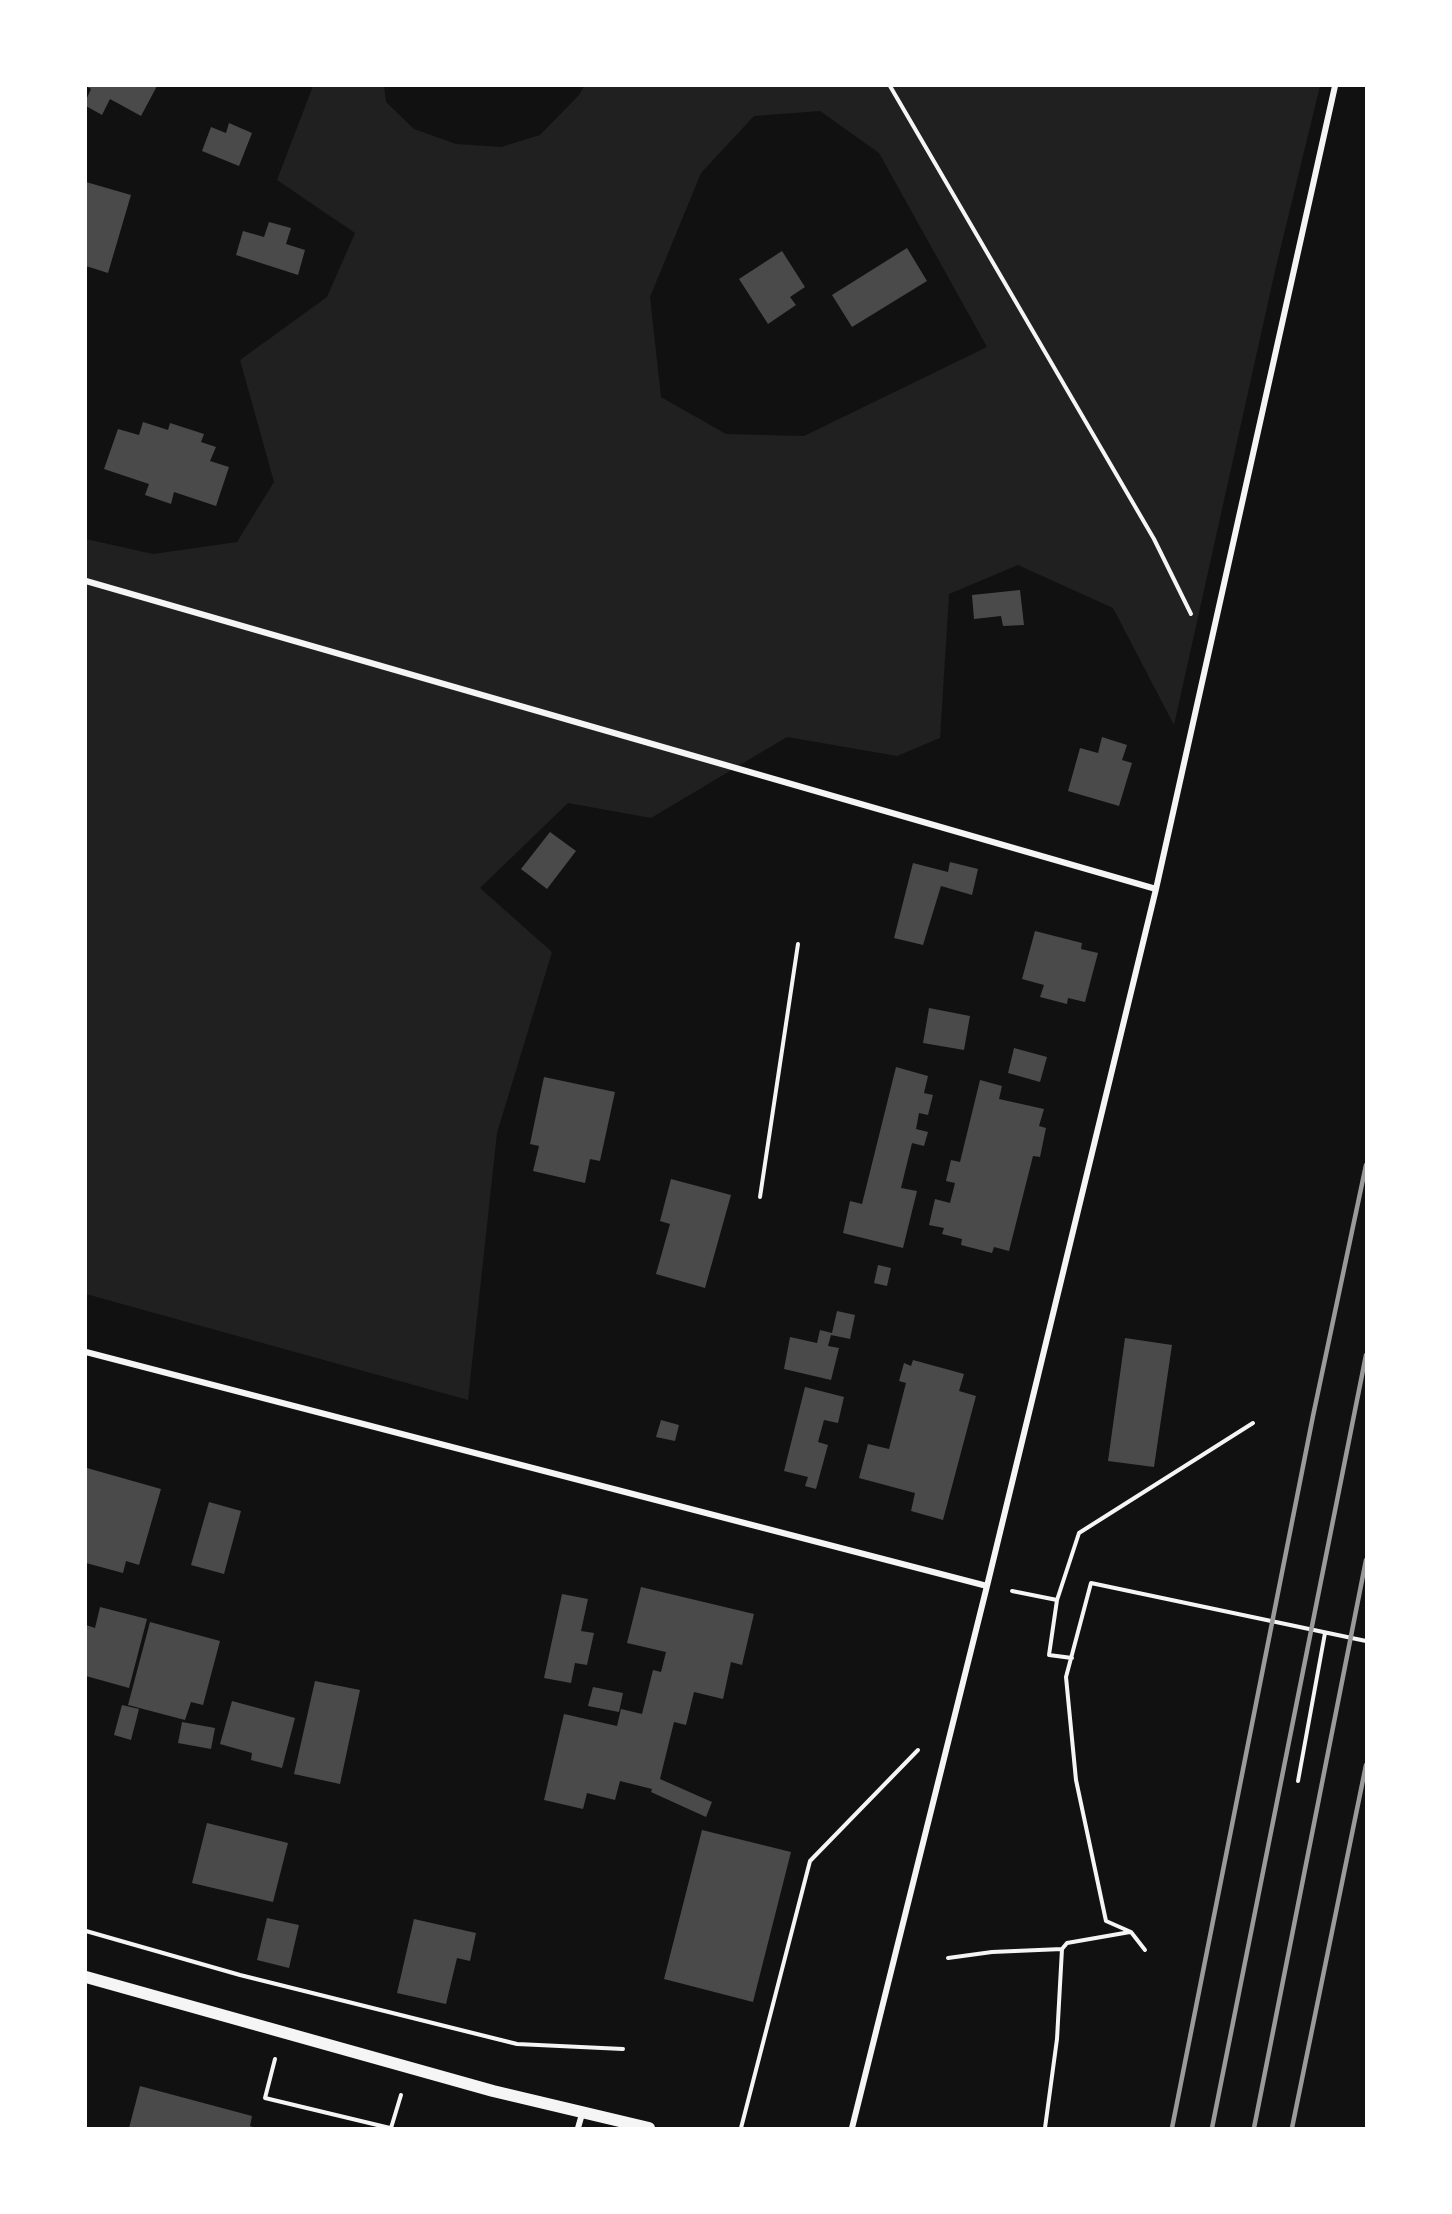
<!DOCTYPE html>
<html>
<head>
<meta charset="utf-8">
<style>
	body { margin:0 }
	#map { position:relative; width:1452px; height:2214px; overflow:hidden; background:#111; font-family:"IBM Plex Serif",serif }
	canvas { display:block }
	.frame { position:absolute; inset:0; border:87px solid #fff; pointer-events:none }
</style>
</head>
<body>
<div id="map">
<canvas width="1452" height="2214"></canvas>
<div class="frame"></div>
</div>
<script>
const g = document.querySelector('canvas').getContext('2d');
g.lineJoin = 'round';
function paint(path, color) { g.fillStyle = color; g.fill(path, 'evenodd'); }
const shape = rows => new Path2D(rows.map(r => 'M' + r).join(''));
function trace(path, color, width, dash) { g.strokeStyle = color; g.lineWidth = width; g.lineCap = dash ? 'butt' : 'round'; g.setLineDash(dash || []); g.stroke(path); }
const green = shape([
	[313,86,384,86,386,102,414,129,456,144,501,147,540,135,579,95,584,86,1320,86,1275,271,1174,725,1113,608,1018,565,949,594,940,738,897,756,787,737,651,818,568,803,480,888,552,952,497,1133,468,1400,86,1294,86,539,153,554,237,542,274,482,240,360,327,297,355,233,277,180],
	[820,111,879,153,987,347,804,436,726,434,661,397,650,297,701,173,754,116]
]);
const building = shape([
	[86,86,157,86,141,116,110,99,102,115,86,106,86,100,91,89],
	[229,123,252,133,239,166,202,151,211,127,226,133],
	[86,182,131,195,108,273,86,266],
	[269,222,291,228,286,244,305,250,298,275,236,255,243,231,264,237],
	[907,248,927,281,852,327,832,295],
	[782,251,805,287,790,297,796,305,768,324,739,279],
	[143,422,168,430,170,423,204,434,201,442,216,447,210,461,229,467,216,506,174,492,171,504,145,495,149,484,104,469,118,429,139,435],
	[1020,590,1024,625,1003,626,1001,616,974,619,972,595],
	[1102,737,1127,745,1122,760,1132,763,1119,806,1068,791,1080,748,1098,753],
	[550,832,576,851,547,889,521,869],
	[950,862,978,869,972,895,941,886,923,945,894,938,913,863,948,872],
	[1035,931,1082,943,1081,949,1098,953,1085,1002,1068,998,1067,1004,1040,997,1044,985,1022,979],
	[929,1008,970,1016,964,1050,923,1043],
	[1014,1048,1047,1057,1040,1082,1008,1073],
	[896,1067,928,1076,924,1093,933,1095,928,1115,919,1113,916,1129,928,1132,924,1146,912,1143,901,1188,917,1191,903,1248,843,1233,850,1201,862,1204],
	[544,1077,615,1092,600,1161,590,1159,585,1183,533,1171,539,1146,530,1144],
	[980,1080,1002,1086,999,1099,1044,1109,1039,1126,1046,1128,1040,1157,1033,1156,1009,1251,994,1247,992,1253,961,1245,962,1239,942,1234,944,1228,929,1225,935,1199,950,1203,955,1183,946,1181,951,1160,960,1162],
	[671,1179,731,1195,705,1288,656,1274,670,1224,660,1221],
	[878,1265,891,1268,887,1286,874,1283],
	[837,1311,855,1315,850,1339,831,1335,828,1346,839,1348,831,1380,784,1369,790,1337,817,1343,820,1330,832,1333],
	[1125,1338,1172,1345,1154,1467,1108,1461],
	[913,1360,964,1374,959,1391,976,1396,943,1520,911,1511,915,1493,859,1478,868,1444,889,1449,906,1383,899,1381,904,1363,911,1366],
	[805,1387,844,1397,838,1423,824,1420,818,1442,828,1445,816,1489,805,1486,808,1477,784,1471],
	[661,1420,679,1425,675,1441,656,1437],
	[87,1468,161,1489,139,1565,126,1561,123,1573,86,1563,86,1474],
	[209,1502,241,1511,224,1574,191,1565],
	[641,1587,754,1614,742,1665,731,1662,723,1699,694,1692,686,1725,674,1722,660,1779,712,1802,706,1817,651,1792,652,1789,620,1781,615,1800,587,1793,583,1809,544,1800,564,1714,617,1726,621,1709,642,1714,653,1670,661,1672,666,1652,627,1643],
	[562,1594,588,1599,581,1631,594,1633,587,1665,575,1663,571,1683,544,1678],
	[100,1607,147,1619,129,1688,86,1676,86,1625,95,1628],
	[150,1622,220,1641,203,1705,191,1702,185,1720,128,1705],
	[315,1681,360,1690,340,1784,294,1774],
	[593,1687,623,1693,619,1712,588,1706],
	[232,1701,295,1718,282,1768,251,1760,252,1753,220,1744],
	[122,1705,139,1709,131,1740,114,1735],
	[182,1722,215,1728,211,1749,178,1743],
	[207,1823,288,1843,273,1902,192,1883],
	[702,1830,791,1852,753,2002,664,1979],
	[267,1918,299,1925,289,1968,257,1960],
	[414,1919,476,1933,470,1961,457,1958,446,2004,397,1993],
	[140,2086,252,2116,250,2126,256,2128,129,2128]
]);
const path = shape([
	[890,86,1154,539,1191,614],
	[760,1197,798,944],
	[1012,1591,1057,1600,1049,1655,1072,1658],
	[1057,1600,1079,1533,1253,1423],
	[1298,1781,1325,1633],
	[86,1931,240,1975,517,2044,623,2049],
	[1145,1950,1131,1932,1106,1921,1076,1780,1066,1677,1091,1583,1366,1641],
	[948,1958,992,1952,1062,1949,1067,1943,1130,1932],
	[275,2059,265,2098,390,2128],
	[391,2128,401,2095],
	[741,2128,810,1861,918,1750],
	[1045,2128,1057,2039,1062,1949]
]);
const minor = shape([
	[86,581,1156,889],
	[86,1352,987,1586],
	[578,2128,582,2114],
	[852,2128,987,1586,1156,889,1335,86]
]);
const secondary = shape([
	[86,1977,493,2091,649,2128]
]);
const rail = shape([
	[1172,2128,1313,1416,1366,1165],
	[1212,2128,1366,1355],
	[1254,2128,1366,1560],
	[1292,2128,1366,1765]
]);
paint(green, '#202020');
paint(building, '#4a4a4a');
trace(path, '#f5f5f5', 4);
trace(minor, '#f5f5f5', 6);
trace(secondary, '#f5f5f5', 12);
trace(rail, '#9a9a9a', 4.5);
</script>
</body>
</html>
